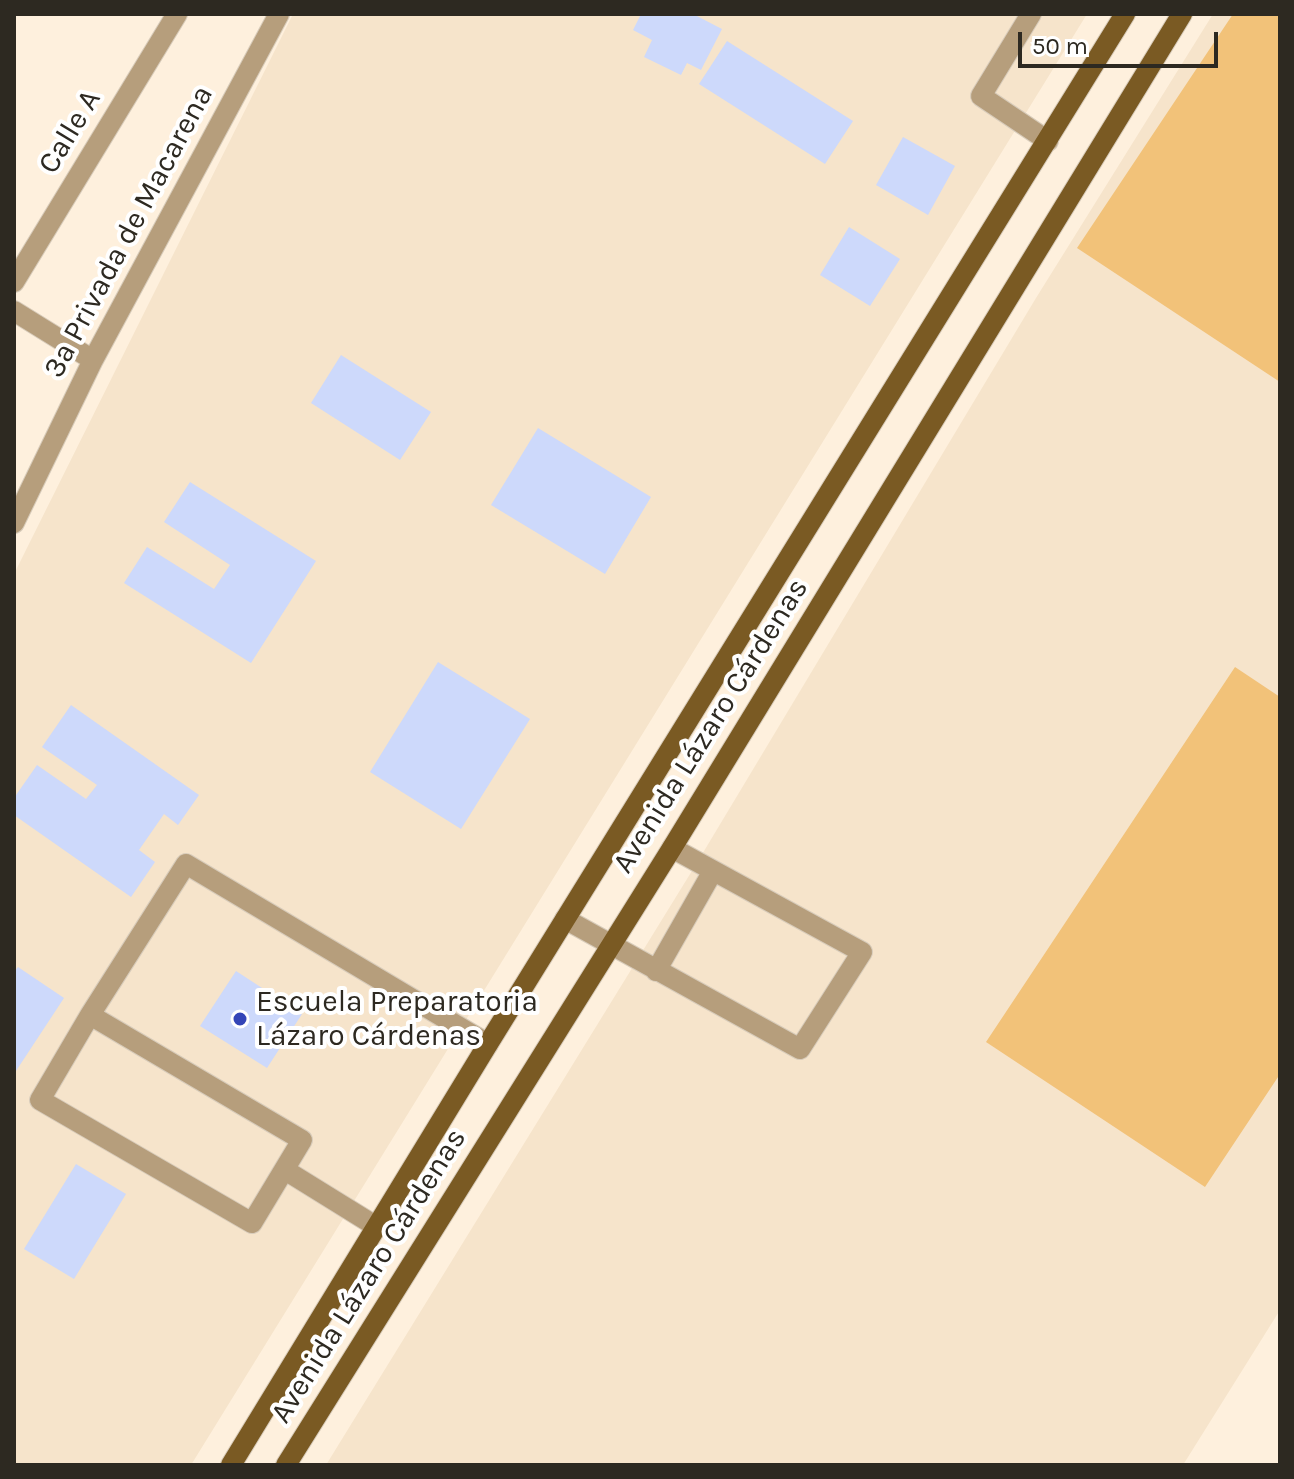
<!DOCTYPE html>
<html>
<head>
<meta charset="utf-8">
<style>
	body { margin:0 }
	#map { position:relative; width:1294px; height:1479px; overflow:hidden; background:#fef0dd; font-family:Karla,sans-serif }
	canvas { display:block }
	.frame { position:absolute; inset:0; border:16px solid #2d2921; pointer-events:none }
	.scale { position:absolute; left:1018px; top:32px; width:200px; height:36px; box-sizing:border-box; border:4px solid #2d2921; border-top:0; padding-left:10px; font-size:24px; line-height:28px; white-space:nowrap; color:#2d2921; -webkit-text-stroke:6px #fff; paint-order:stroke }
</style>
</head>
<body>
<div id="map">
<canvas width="1294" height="1479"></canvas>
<div class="frame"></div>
<div class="scale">50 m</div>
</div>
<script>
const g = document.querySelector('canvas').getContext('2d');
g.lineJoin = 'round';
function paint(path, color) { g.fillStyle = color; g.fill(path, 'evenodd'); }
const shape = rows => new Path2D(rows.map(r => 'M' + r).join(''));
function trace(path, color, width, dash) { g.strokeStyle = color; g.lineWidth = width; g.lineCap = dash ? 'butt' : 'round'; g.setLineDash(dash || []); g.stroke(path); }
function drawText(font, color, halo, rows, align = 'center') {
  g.font = font + ' Karla,sans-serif'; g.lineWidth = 8; g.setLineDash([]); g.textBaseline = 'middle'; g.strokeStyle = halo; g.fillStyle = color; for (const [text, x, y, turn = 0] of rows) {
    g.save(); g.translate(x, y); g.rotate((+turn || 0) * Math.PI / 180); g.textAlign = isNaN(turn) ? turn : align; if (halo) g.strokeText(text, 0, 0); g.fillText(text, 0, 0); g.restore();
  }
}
const built = shape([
	[293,14,1087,14,191,1465,14,1465,14,574],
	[1213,14,1280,14,1280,1310,1183,1465,326,1465,695,866,1036,298]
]);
const green = shape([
	[1233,14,1280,14,1280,382,1077,248],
	[1235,667,1280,697,1280,1074,1205,1187,986,1042]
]);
const building = shape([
	[641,14,693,14,722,29,701,70,687,63,681,75,644,57,652,40,633,30],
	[727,41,853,121,825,164,699,84],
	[903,137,955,166,928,215,876,185],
	[849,227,900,259,870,306,820,275],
	[341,355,431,412,400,460,311,403],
	[538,428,651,497,605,574,491,505],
	[190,482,316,561,251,663,124,583,147,547,214,589,230,565,164,522],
	[438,662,530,719,461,829,370,772],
	[71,705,199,795,178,825,164,814,139,850,155,862,131,897,14,815,14,798,37,765,86,799,97,785,42,747],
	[18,967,64,998,14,1074,14,972],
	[236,971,302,1014,267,1068,200,1026],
	[76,1164,126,1194,74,1279,24,1249]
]);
const minor = shape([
	[1031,14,981,96,1048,141],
	[14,282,177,14],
	[14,311,93,360],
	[14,523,93,360,279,14],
	[565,919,800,1049,862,952,672,848],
	[656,971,713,871],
	[90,1015,302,1140,252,1223,40,1100,90,1015,186,864,488,1044],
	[285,1170,377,1227]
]);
const major = shape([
	[231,1465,488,1044,1125,14],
	[286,1465,672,848,1182,14]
]);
const markers = [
	[240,1019,8,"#3445b7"]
];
const streetNames = [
	["Calle A",70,132,-59],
	["3a Privada de Macarena",129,232,-62],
	["Avenida Lázaro Cárdenas",711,726,-58],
	["Avenida Lázaro Cárdenas",369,1276,-58]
];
const poiNames = [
	["Escuela Preparatoria",256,1002],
	["Lázaro Cárdenas",256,1036]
];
paint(built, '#f6e4cb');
paint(green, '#f2c279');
paint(building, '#cdd9fb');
trace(minor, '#d8ccbb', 22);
trace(major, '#d8ccbb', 22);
trace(minor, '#b69e7c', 20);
trace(major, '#7a5a23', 20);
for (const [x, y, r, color] of markers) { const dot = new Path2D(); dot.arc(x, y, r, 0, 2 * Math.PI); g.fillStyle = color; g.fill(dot); trace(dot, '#fff', 3); }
drawText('30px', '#2d2921', '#fff', streetNames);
drawText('30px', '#2d2921', '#fff', poiNames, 'left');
</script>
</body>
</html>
